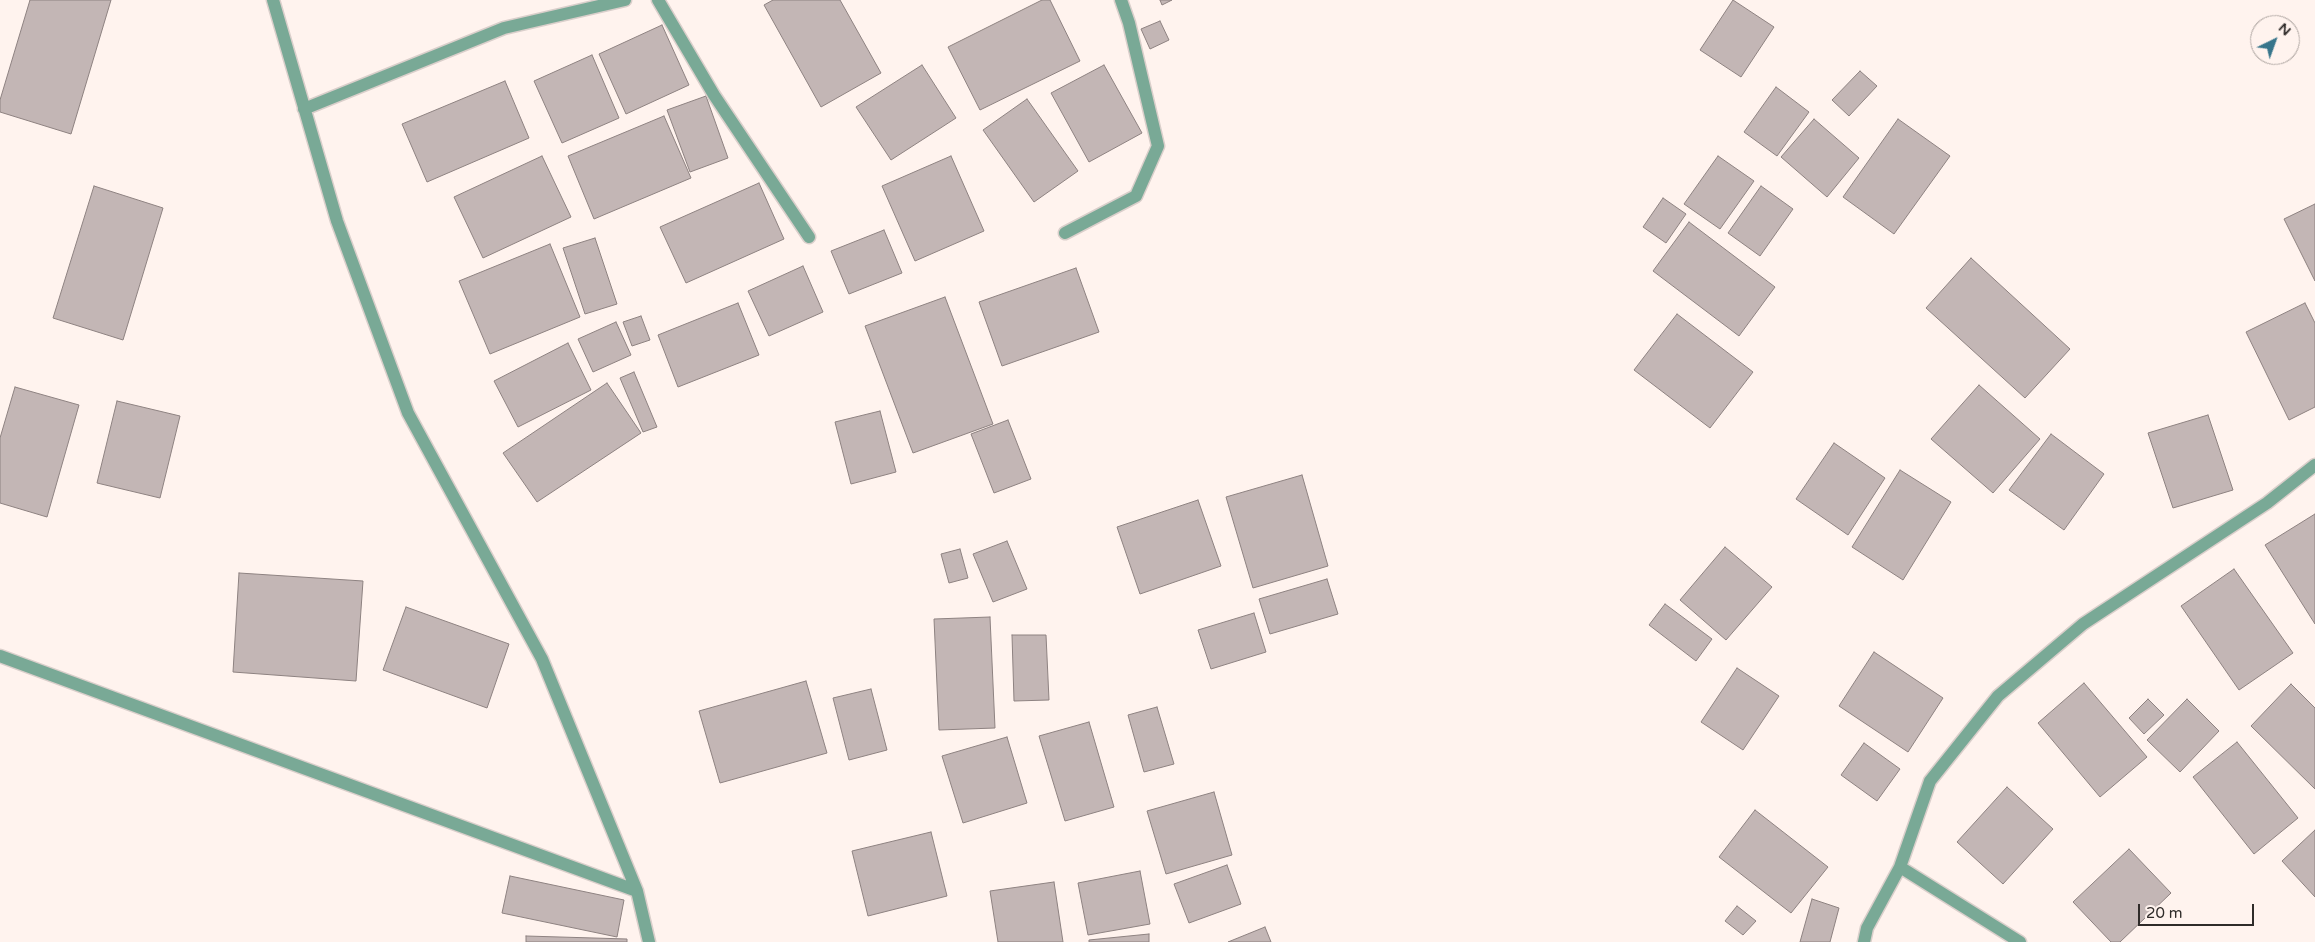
<!DOCTYPE html>
<html>
<head>
<meta charset="utf-8">
<style>
	body { margin:0 }
	#map { position:relative; width:2315px; height:942px; overflow:hidden; background:#fff3ee; font-family:"Varela Round",sans-serif }
	canvas { display:block }
	.north { position:absolute; left:2250px; top:15px; width:50px; height:50px; box-sizing:border-box; background:#fff3ee; border:1px solid #aca39f; border-radius:50%; rotate:42deg; font-size:14px; font-weight:700; line-height:20px; text-align:center; color:#2f2b29 }
	.north::after { content:''; display:block; margin:auto; width:18px; height:22px; background:#37758b; clip-path:polygon(50% 0,100% 100%,50% 72%,0 100%) }
	.scale { position:absolute; left:2138px; top:904px; width:116px; height:22px; box-sizing:border-box; border:2px solid #2f2b29; border-top:0; padding-left:6px; font-size:15px; line-height:18px; white-space:nowrap; color:#2f2b29; -webkit-text-stroke:4px #fff3ee; paint-order:stroke }
</style>
</head>
<body>
<div id="map">
<canvas width="2315" height="942"></canvas>
<div class="north">N</div>
<div class="scale">20 m</div>
</div>
<script>
const g = document.querySelector('canvas').getContext('2d');
g.lineJoin = 'round';
function paint(path, color) { g.fillStyle = color; g.fill(path, 'evenodd'); }
const shape = rows => new Path2D(rows.map(r => 'M' + r).join(''));
function trace(path, color, width, dash) { g.strokeStyle = color; g.lineWidth = width; g.lineCap = dash ? 'butt' : 'round'; g.setLineDash(dash || []); g.stroke(path); }
const building = shape([
	[30,0,111,0,71,134,0,112,0,100,30,0],
	[773,0,840,0,881,73,821,107,764,5,773,0],
	[1042,0,1050,0,1080,61,980,110,948,47,1042,0],
	[1160,0,1172,0,1162,5,1160,0],
	[1733,0,1774,27,1741,77,1700,50,1733,0],
	[1160,21,1169,40,1150,49,1141,29,1160,21],
	[662,25,689,85,626,114,599,54,662,25],
	[592,55,619,118,562,143,534,81,592,55],
	[922,65,956,118,891,160,856,107,922,65],
	[1104,65,1142,133,1089,162,1051,93,1104,65],
	[1860,71,1877,86,1849,116,1832,100,1860,71],
	[505,81,529,138,427,182,402,124,505,81],
	[1776,87,1809,112,1777,156,1744,132,1776,87],
	[706,96,728,158,690,172,667,110,706,96],
	[1027,99,1078,171,1034,202,983,130,1027,99],
	[664,116,691,178,594,219,568,156,664,116],
	[1814,119,1859,158,1827,197,1781,157,1814,119],
	[1898,119,1950,156,1894,234,1843,197,1898,119],
	[542,156,571,217,483,258,454,197,542,156],
	[951,156,984,231,915,261,882,186,951,156],
	[1718,156,1754,181,1720,229,1684,204,1718,156],
	[759,183,784,239,686,283,660,227,759,183],
	[94,186,163,208,123,340,53,318,94,186],
	[1761,186,1793,209,1760,256,1728,233,1761,186],
	[1663,198,1686,214,1666,243,1643,227,1663,198],
	[2315,204,2315,281,2284,219,2315,204],
	[1689,222,1775,287,1739,336,1653,271,1689,222],
	[884,230,902,273,849,294,831,251,884,230],
	[595,238,617,304,585,314,563,248,595,238],
	[550,244,580,317,490,354,459,281,550,244],
	[1971,258,2070,349,2025,398,1926,308,1971,258],
	[803,266,823,312,769,336,748,291,803,266],
	[1076,268,1099,332,1002,366,979,302,1076,268],
	[945,297,993,424,913,453,865,326,945,297],
	[738,303,759,355,678,387,658,335,738,303],
	[2305,303,2315,323,2315,407,2289,420,2246,332,2305,303],
	[1677,314,1753,372,1710,428,1634,370,1677,314],
	[641,316,650,340,632,346,623,322,641,316],
	[616,322,631,355,593,372,578,339,616,322],
	[568,343,591,390,518,427,494,381,568,343],
	[634,372,657,427,643,432,620,378,634,372],
	[607,383,641,433,537,502,503,453,607,383],
	[1979,385,2040,439,1993,493,1931,439,1979,385],
	[15,387,79,405,47,517,0,503,0,438,15,387],
	[117,401,180,416,160,498,97,483,117,401],
	[880,411,896,472,851,484,835,422,880,411],
	[2208,415,2233,490,2173,508,2148,433,2208,415],
	[1008,420,1031,479,994,493,971,434,1008,420],
	[2051,434,2104,474,2064,530,2009,490,2051,434],
	[1834,443,1885,478,1848,535,1796,499,1834,443],
	[1900,470,1951,502,1903,580,1852,547,1900,470],
	[1302,475,1328,566,1253,588,1226,497,1302,475],
	[1198,500,1221,566,1140,594,1117,527,1198,500],
	[2315,514,2315,624,2265,545,2315,514],
	[1007,541,1027,589,993,602,973,554,1007,541],
	[1725,547,1772,587,1726,640,1680,600,1725,547],
	[960,549,968,578,949,583,941,554,960,549],
	[2234,569,2293,653,2239,690,2181,606,2234,569],
	[239,573,363,581,356,681,233,672,239,573],
	[1327,579,1338,614,1270,634,1259,599,1327,579],
	[1665,604,1712,639,1696,661,1649,625,1665,604],
	[406,607,509,644,487,708,383,670,406,607],
	[1254,613,1266,652,1211,669,1198,630,1254,613],
	[990,617,995,728,939,730,934,619,990,617],
	[1012,635,1046,635,1049,700,1014,701,1012,635],
	[1874,652,1943,698,1908,752,1839,706,1874,652],
	[1737,668,1779,696,1743,750,1701,722,1737,668],
	[806,681,827,753,720,783,699,711,806,681],
	[2084,683,2147,757,2100,797,2038,723,2084,683],
	[2291,684,2315,708,2315,789,2251,726,2291,684],
	[871,689,887,750,849,760,833,698,871,689],
	[2148,699,2164,715,2144,734,2129,718,2148,699],
	[2187,699,2219,731,2180,772,2147,740,2187,699],
	[1157,707,1174,764,1144,772,1128,715,1157,707],
	[1089,722,1114,807,1065,821,1039,736,1089,722],
	[1007,737,1027,803,963,823,942,756,1007,737],
	[2237,742,2298,818,2254,854,2193,777,2237,742],
	[1864,743,1900,769,1877,801,1841,775,1864,743],
	[2007,787,2053,829,2003,884,1957,842,2007,787],
	[1214,792,1232,855,1166,874,1147,811,1214,792],
	[1755,810,1828,867,1791,913,1719,857,1755,810],
	[2315,830,2315,897,2282,861,2315,830],
	[931,832,947,896,868,916,852,851,931,832],
	[2129,849,2171,893,2120,942,2111,942,2073,902,2129,849],
	[1227,865,1241,904,1189,923,1174,884,1227,865],
	[1140,871,1150,924,1088,935,1078,883,1140,871],
	[510,876,624,900,617,937,502,913,510,876],
	[1054,882,1063,942,998,942,990,891,1054,882],
	[1812,899,1839,908,1830,942,1800,942,1812,899],
	[1737,906,1756,921,1743,935,1725,921,1737,906],
	[1265,927,1271,942,1228,942,1265,927],
	[1149,934,1149,942,1089,942,1089,940,1149,934],
	[526,936,627,939,627,942,526,942,526,936]
]);
const street = shape([
	[273,0,337,221,408,413,542,659,637,891,649,942],
	[658,0,714,95,809,237],
	[304,109,504,28,625,0],
	[1065,233,1136,196,1158,146,1129,23,1121,0],
	[0,656,637,891],
	[1900,867,2020,942],
	[1864,942,1867,928,1900,867,1930,781,1998,696,2083,624,2267,503,2315,465]
]);
paint(building, '#c3b6b5');
trace(building, '#8e8281', 1);
trace(street, '#dacfcb', 15);
trace(street, '#79a996', 12);
</script>
</body>
</html>
